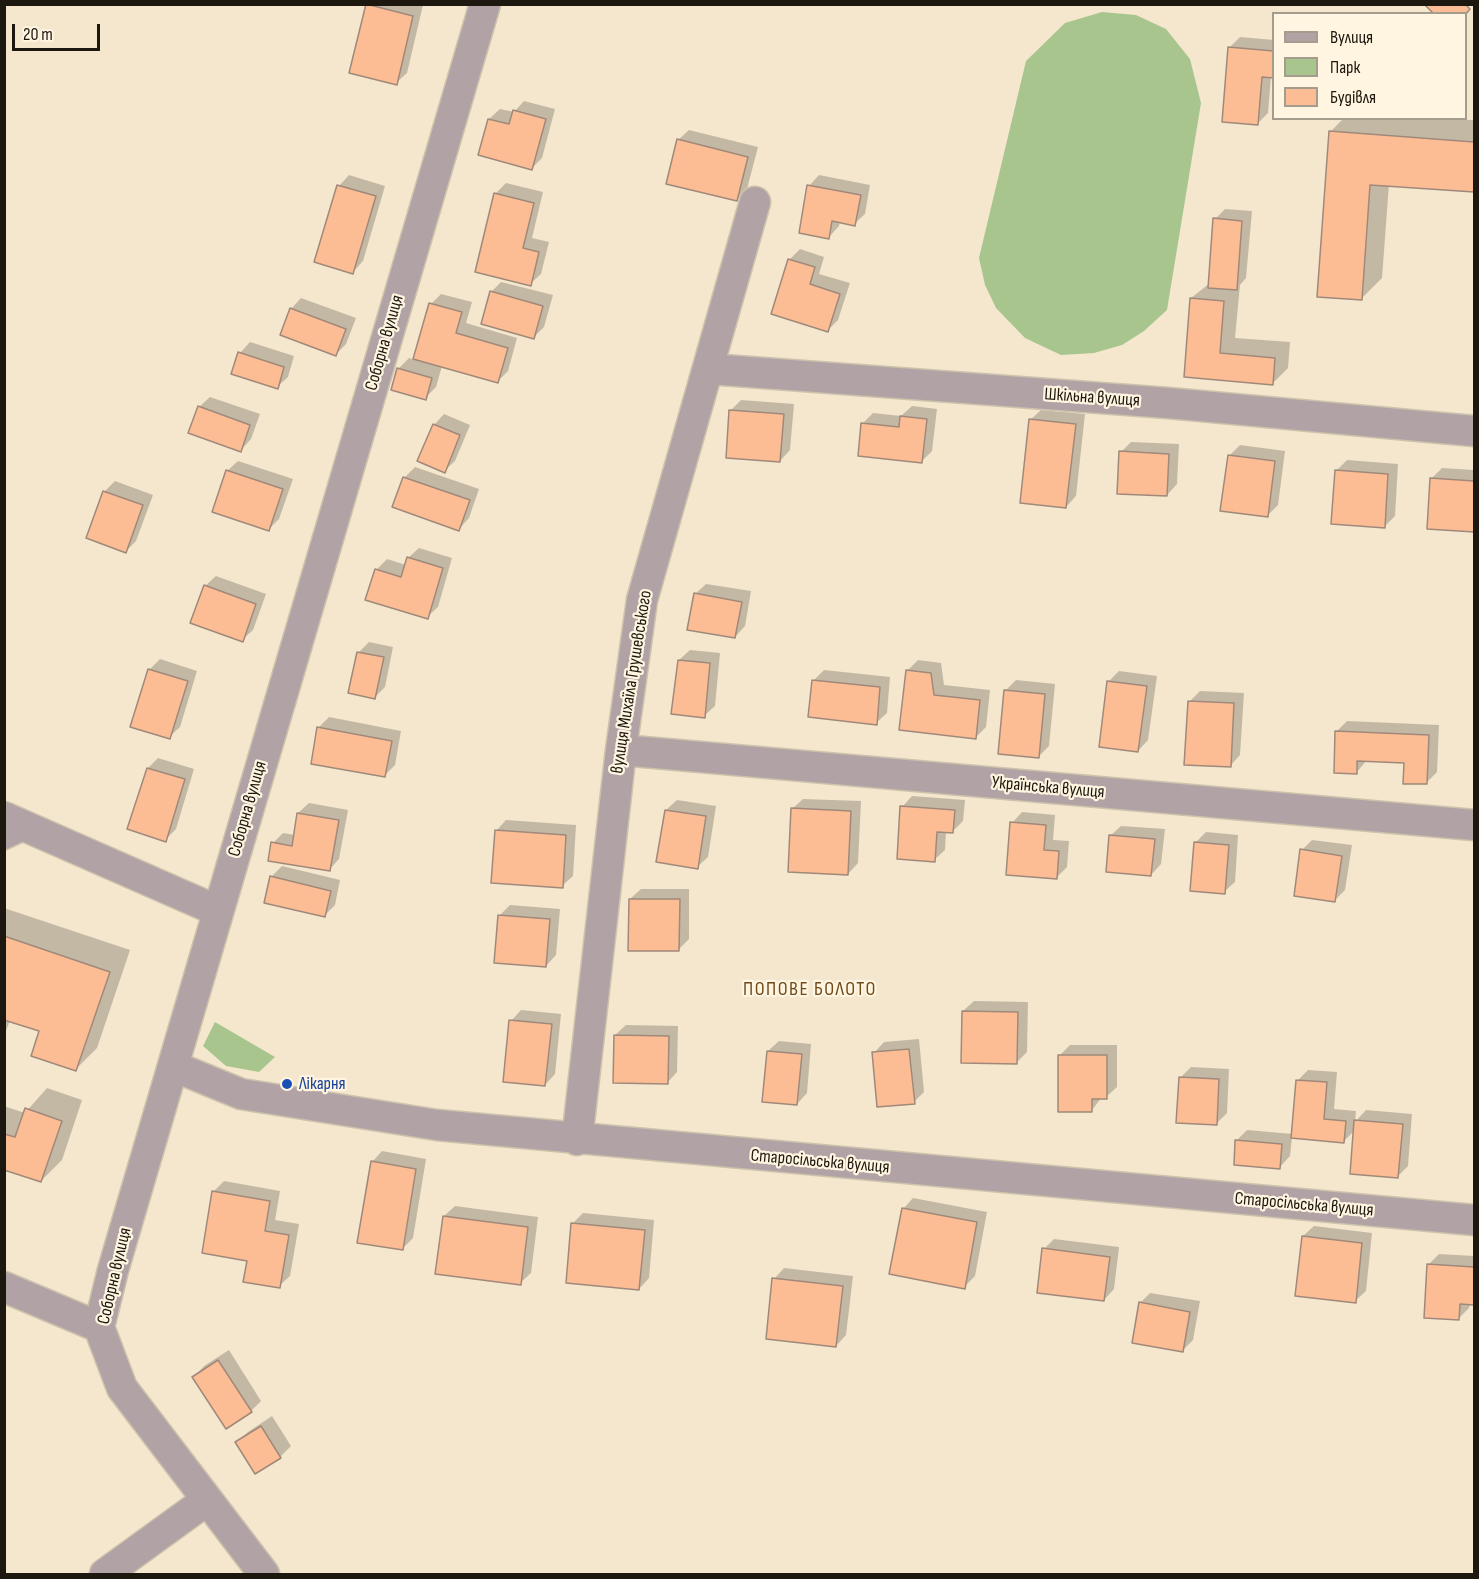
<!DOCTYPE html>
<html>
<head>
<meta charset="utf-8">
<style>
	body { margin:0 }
	#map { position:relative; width:1479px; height:1579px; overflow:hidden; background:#f4e7ce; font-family:"Sofia Sans Condensed",sans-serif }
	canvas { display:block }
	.frame { position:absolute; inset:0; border:6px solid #1c180f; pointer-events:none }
	.legend { position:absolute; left:1272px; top:12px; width:195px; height:108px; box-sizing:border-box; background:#fff5e1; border:2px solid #a49d8d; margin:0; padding:8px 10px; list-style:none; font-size:18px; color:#1c180f }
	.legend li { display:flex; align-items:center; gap:12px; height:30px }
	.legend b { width:30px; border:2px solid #a49d8d }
	.scale { position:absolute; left:12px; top:24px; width:88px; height:27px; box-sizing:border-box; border:3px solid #1c180f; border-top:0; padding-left:8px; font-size:18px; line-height:21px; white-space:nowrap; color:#1c180f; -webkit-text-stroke:4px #fff5e1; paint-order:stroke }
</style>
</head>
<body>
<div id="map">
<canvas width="1479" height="1579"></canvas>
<div class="frame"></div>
<ul class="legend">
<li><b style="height:8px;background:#b1a3a5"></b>Вулиця</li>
<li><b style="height:16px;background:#a9c58e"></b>Парк</li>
<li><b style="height:16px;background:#fcbd95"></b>Будівля</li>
</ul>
<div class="scale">20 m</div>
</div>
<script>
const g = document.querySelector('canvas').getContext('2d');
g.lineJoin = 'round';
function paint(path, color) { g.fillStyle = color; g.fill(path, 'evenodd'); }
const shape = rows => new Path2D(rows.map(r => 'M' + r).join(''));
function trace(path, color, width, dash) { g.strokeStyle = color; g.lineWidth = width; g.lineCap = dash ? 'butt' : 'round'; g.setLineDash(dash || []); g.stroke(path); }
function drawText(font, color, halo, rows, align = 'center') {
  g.font = font + ' "Sofia Sans Condensed",sans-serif'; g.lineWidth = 4.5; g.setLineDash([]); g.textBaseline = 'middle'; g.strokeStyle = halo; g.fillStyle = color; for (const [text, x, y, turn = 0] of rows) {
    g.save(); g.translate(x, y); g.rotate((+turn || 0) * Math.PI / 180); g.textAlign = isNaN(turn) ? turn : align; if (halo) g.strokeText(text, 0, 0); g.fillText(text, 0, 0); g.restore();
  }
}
const green = shape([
	[1102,12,1136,15,1166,29,1190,59,1201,103,1167,310,1144,331,1122,345,1094,353,1061,355,1025,338,996,308,985,285,979,258,1026,61,1065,23],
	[215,1022,275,1057,259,1072,226,1066,203,1046]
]);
const shadow = shape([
	[368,4,423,5,407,73,396,83],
	[1240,37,1274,40,1274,77,1271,76,1268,113,1258,123,1229,48],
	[524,101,555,109,542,158,532,168,489,119,500,109,514,112],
	[1344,118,1474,120,1474,191,1389,184,1382,278,1361,299,1330,132],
	[689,130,758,147,747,189,737,200,678,140],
	[349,175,385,186,363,261,353,272,339,186],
	[819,175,870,185,865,214,854,224,840,221,839,226,829,237,809,186],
	[506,183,543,192,532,238,549,242,541,274,530,284,496,193],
	[1225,209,1252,211,1246,278,1240,285,1235,338,1290,342,1288,368,1273,383,1185,376,1191,298,1210,283,1215,219],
	[800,249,824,257,819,274,850,283,838,320,828,330,789,260],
	[501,282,553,295,544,327,534,337,491,292],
	[441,294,472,302,466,323,517,338,508,371,497,382,442,366,436,387,425,398,398,369,409,358,415,360,431,304],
	[301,298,356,318,346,344,336,354,291,309],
	[250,342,294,356,288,377,277,387,240,353],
	[210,397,260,414,251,439,241,450,199,407],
	[741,400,794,404,790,450,780,461,731,410],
	[912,406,937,409,932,451,922,461,862,424,873,413,901,416],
	[1041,410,1085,414,1076,496,1066,507,1030,420],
	[444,414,470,425,455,461,444,471,434,425],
	[1131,442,1179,444,1177,484,1167,495,1121,452],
	[1240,445,1285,451,1278,505,1267,516,1229,456],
	[1347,460,1398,464,1395,516,1385,526,1336,471],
	[238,461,293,479,279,519,269,529,227,471],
	[415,467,479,489,469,518,459,529,394,507,405,477],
	[1442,468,1474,470,1474,530,1429,528,1431,479],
	[115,481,153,495,136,541,126,551,104,492],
	[419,548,452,558,438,607,427,617,376,570,387,559,406,565,408,558],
	[216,576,266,594,253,630,242,640,205,586],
	[706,584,751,591,745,626,735,637,695,594],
	[369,642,393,647,385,687,375,697,359,652],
	[690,650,720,653,715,706,704,716,679,660],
	[160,659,197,671,180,727,169,737,149,670],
	[918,660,941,663,944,685,990,690,986,727,975,738,907,671],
	[824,670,890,677,887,713,876,723,813,681],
	[1119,671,1157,676,1148,740,1138,751,1109,681],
	[1016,680,1055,684,1049,746,1039,756,1005,691],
	[1200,691,1244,693,1240,755,1230,766,1190,701],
	[329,717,401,731,395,765,384,776,319,727],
	[1347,721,1439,725,1437,772,1426,783,1405,762,1367,760,1356,773,1337,731],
	[158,758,194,769,176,829,165,840,148,768],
	[912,796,965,800,963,821,952,832,946,831,945,850,934,860,902,807],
	[803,799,861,801,858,863,848,874,792,809],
	[677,800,716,806,708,857,697,867,666,810],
	[309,803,348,810,339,859,329,870,273,843,283,833,295,835,298,813],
	[1022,812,1055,815,1053,840,1069,841,1067,867,1056,878,1012,823],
	[506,820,576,825,573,876,562,886,496,831],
	[1121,826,1165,829,1161,864,1151,875,1110,836],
	[1206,832,1238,835,1235,882,1224,892,1195,843],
	[1312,840,1352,845,1345,890,1335,900,1302,850],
	[282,866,340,880,335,905,324,916,271,877],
	[641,889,689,889,689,939,678,950,630,899],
	[510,905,560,909,556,955,546,966,500,915],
	[4,908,130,950,97,1048,76,1069,41,1030,10,1020,4,1036],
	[974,1001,1028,1002,1027,1052,1017,1062,963,1011],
	[521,1010,561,1014,555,1074,545,1085,511,1021],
	[626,1025,678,1026,677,1072,667,1083,615,1035],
	[919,1039,924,1092,914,1102,874,1053,884,1042],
	[779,1041,811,1044,807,1093,797,1104,768,1051],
	[1070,1045,1117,1045,1117,1087,1106,1097,1102,1097,1092,1110,1059,1056],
	[1191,1067,1229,1069,1227,1113,1216,1124,1180,1078],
	[1308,1070,1337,1072,1334,1109,1356,1111,1355,1122,1366,1110,1412,1114,1408,1166,1398,1176,1355,1130,1344,1141,1292,1137,1290,1156,1280,1167,1237,1140,1247,1130,1293,1134,1298,1080],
	[47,1088,82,1100,62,1160,41,1181,4,1168,4,1106,25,1113],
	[382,1151,426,1159,413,1238,402,1249,372,1162],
	[224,1181,280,1191,275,1220,299,1224,290,1276,279,1286,249,1259,213,1192],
	[913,1198,987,1212,975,1276,964,1287,903,1209],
	[455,1206,538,1217,531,1273,520,1283,444,1216],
	[583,1213,654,1220,649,1278,639,1289,573,1223],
	[1314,1226,1372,1233,1366,1291,1355,1301,1303,1236],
	[1054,1239,1119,1247,1114,1289,1104,1300,1044,1249],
	[1439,1254,1474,1256,1474,1303,1470,1303,1469,1308,1459,1318,1428,1265],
	[784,1268,853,1276,846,1335,836,1346,774,1279],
	[1150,1293,1200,1301,1193,1340,1182,1351,1140,1303],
	[229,1350,261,1401,251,1411,194,1377,204,1366],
	[272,1416,291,1446,280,1457,237,1442,248,1432]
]);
const building = shape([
	[366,4,413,16,397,85,349,73,366,4],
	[1424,4,1465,4,1470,9,1466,14,1434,14,1424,4],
	[1228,47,1274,51,1274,78,1262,77,1258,125,1222,122,1228,47],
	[513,110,546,119,532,170,478,155,488,119,509,124,513,110],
	[1329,131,1474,142,1474,192,1370,185,1362,300,1317,297,1329,131],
	[677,139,748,157,737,201,666,184,677,139],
	[337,185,376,196,353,274,314,262,337,185],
	[807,185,861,195,855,226,832,221,829,239,799,233,807,185],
	[494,193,534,203,523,248,539,252,531,286,475,272,494,193],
	[1213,218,1242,221,1237,290,1208,288,1213,218],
	[788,259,815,267,810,284,840,294,828,332,771,314,788,259],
	[490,291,543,306,534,339,481,324,490,291],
	[1190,298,1224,301,1220,353,1275,358,1273,385,1184,377,1190,298],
	[429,303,462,312,456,333,508,348,498,383,413,359,429,303],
	[290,308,346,329,336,356,280,335,290,308],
	[238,352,284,367,278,389,231,374,238,352],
	[397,368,432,378,426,400,391,390,397,368],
	[198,406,250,425,241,452,188,433,198,406],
	[729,410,784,414,780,462,726,458,729,410],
	[900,416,927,419,922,463,858,456,861,423,899,427,900,416],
	[1029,419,1076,424,1066,508,1020,503,1029,419],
	[433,424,460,435,445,473,417,461,433,424],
	[1119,451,1169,454,1167,496,1117,494,1119,451],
	[1228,455,1275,461,1268,517,1220,511,1228,455],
	[226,470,283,489,269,531,212,512,226,470],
	[1335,470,1388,474,1385,528,1331,524,1335,470],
	[403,477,470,500,459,531,392,507,403,477],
	[1430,478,1474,481,1474,532,1427,529,1430,478],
	[103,491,143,505,126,553,86,538,103,491],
	[407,557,443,568,428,619,365,600,375,569,401,577,407,557],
	[204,585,256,604,243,642,190,623,204,585],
	[694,593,742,602,735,638,687,630,694,593],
	[357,652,384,657,375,699,348,693,357,652],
	[678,660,710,663,705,718,671,714,678,660],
	[148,669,188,681,170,739,130,727,148,669],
	[906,670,931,673,934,695,980,700,976,739,899,730,906,670],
	[812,680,880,687,877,725,808,717,812,680],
	[1107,681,1147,686,1138,752,1099,747,1107,681],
	[1004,690,1045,694,1039,758,998,754,1004,690],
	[1188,701,1234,703,1231,767,1184,765,1188,701],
	[317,727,392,741,385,777,311,764,317,727],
	[1335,731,1429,735,1427,784,1403,784,1404,763,1357,761,1357,774,1334,773,1335,731],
	[147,768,185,779,166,842,127,829,147,768],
	[900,806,955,810,953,833,937,832,935,862,897,859,900,806],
	[791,808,851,811,848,875,788,872,791,808],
	[665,810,706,816,698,869,656,862,665,810],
	[297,813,339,820,330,871,268,861,271,842,292,846,297,813],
	[1010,822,1046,825,1044,850,1059,851,1057,879,1006,875,1010,822],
	[495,830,566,835,563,888,491,883,495,830],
	[1109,835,1155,839,1151,876,1106,872,1109,835],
	[1194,842,1229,845,1225,894,1190,891,1194,842],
	[1300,849,1342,856,1335,902,1294,896,1300,849],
	[270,876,331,891,325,917,264,903,270,876],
	[629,899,680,899,679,951,628,951,629,899],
	[498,915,550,919,546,967,494,963,498,915],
	[4,936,110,972,76,1071,31,1056,39,1031,4,1020,4,936],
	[962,1011,1018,1012,1017,1064,961,1063,962,1011],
	[509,1020,552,1024,545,1086,503,1082,509,1020],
	[614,1035,669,1036,668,1084,613,1083,614,1035],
	[909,1049,915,1104,877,1107,872,1052,909,1049],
	[767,1051,802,1054,797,1105,762,1102,767,1051],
	[1058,1055,1107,1055,1107,1099,1092,1099,1092,1112,1058,1112,1058,1055],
	[1179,1077,1219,1079,1217,1125,1176,1123,1179,1077],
	[1296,1080,1327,1082,1324,1119,1346,1121,1344,1143,1291,1138,1296,1080],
	[25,1108,62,1121,41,1182,4,1170,4,1134,15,1137,25,1108],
	[1354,1120,1403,1124,1398,1178,1350,1174,1354,1120],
	[1235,1140,1282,1144,1280,1169,1234,1165,1235,1140],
	[371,1161,416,1169,403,1250,357,1243,371,1161],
	[212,1191,270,1201,265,1231,289,1235,280,1288,243,1282,247,1261,202,1253,212,1191],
	[902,1208,977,1222,965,1289,889,1274,902,1208],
	[443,1216,528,1227,521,1285,435,1274,443,1216],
	[571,1223,645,1230,639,1290,566,1283,571,1223],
	[1302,1236,1362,1243,1356,1303,1295,1296,1302,1236],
	[1042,1248,1110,1257,1104,1301,1037,1293,1042,1248],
	[1427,1264,1474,1267,1474,1305,1460,1304,1459,1320,1424,1318,1427,1264],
	[772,1278,843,1286,836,1347,766,1339,772,1278],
	[1139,1302,1190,1312,1183,1352,1132,1343,1139,1302],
	[218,1360,252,1412,226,1429,192,1377,218,1360],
	[261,1426,281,1458,255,1474,235,1442,261,1426]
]);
const service = shape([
	[4,842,32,829]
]);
const minor = shape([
	[709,369,1168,403,1474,431],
	[621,750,1474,825],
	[4,817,218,911],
	[173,1066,241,1094,437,1125,1474,1220],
	[577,1140,621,750,642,600,755,202],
	[4,1287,99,1327],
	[105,1574,207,1500],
	[264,1574,122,1388,99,1327,113,1270,485,4]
]);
const markers = [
	[287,1084,6,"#1a4fb4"]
];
const streetNames = [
	["Соборна вулиця",385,343,-74],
	["Шкільна вулиця",1092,398,4],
	["вулиця Михаїла Грушевського",632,682,-81],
	["Українська вулиця",1048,788,5],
	["Соборна вулиця",248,809,-74],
	["Старосільська вулиця",820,1162,5],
	["Старосільська вулиця",1304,1205,5],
	["Соборна вулиця",115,1276,-77]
];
const transitNames = [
	["Лікарня",299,1084]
];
const neighbourhoodNames = [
	["ПОПОВЕ БОЛОТО",810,990]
];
paint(green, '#a9c58e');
paint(shadow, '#0003');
paint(building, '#fcbd95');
trace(building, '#a0897a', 1.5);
trace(service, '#cdc2ac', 18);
trace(minor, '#cdc2ac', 33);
trace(service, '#b1a3a5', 15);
trace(minor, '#b1a3a5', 30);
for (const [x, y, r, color] of markers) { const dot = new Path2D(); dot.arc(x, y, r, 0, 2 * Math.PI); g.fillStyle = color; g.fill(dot); trace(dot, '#fff5e1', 2); }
drawText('18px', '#1c180f', '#fff5e1', streetNames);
drawText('18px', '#164399', '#fff5e1', transitNames, 'left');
g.letterSpacing = '1.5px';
drawText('20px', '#6f4b1b', '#fff5e1', neighbourhoodNames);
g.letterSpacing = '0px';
</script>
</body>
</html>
